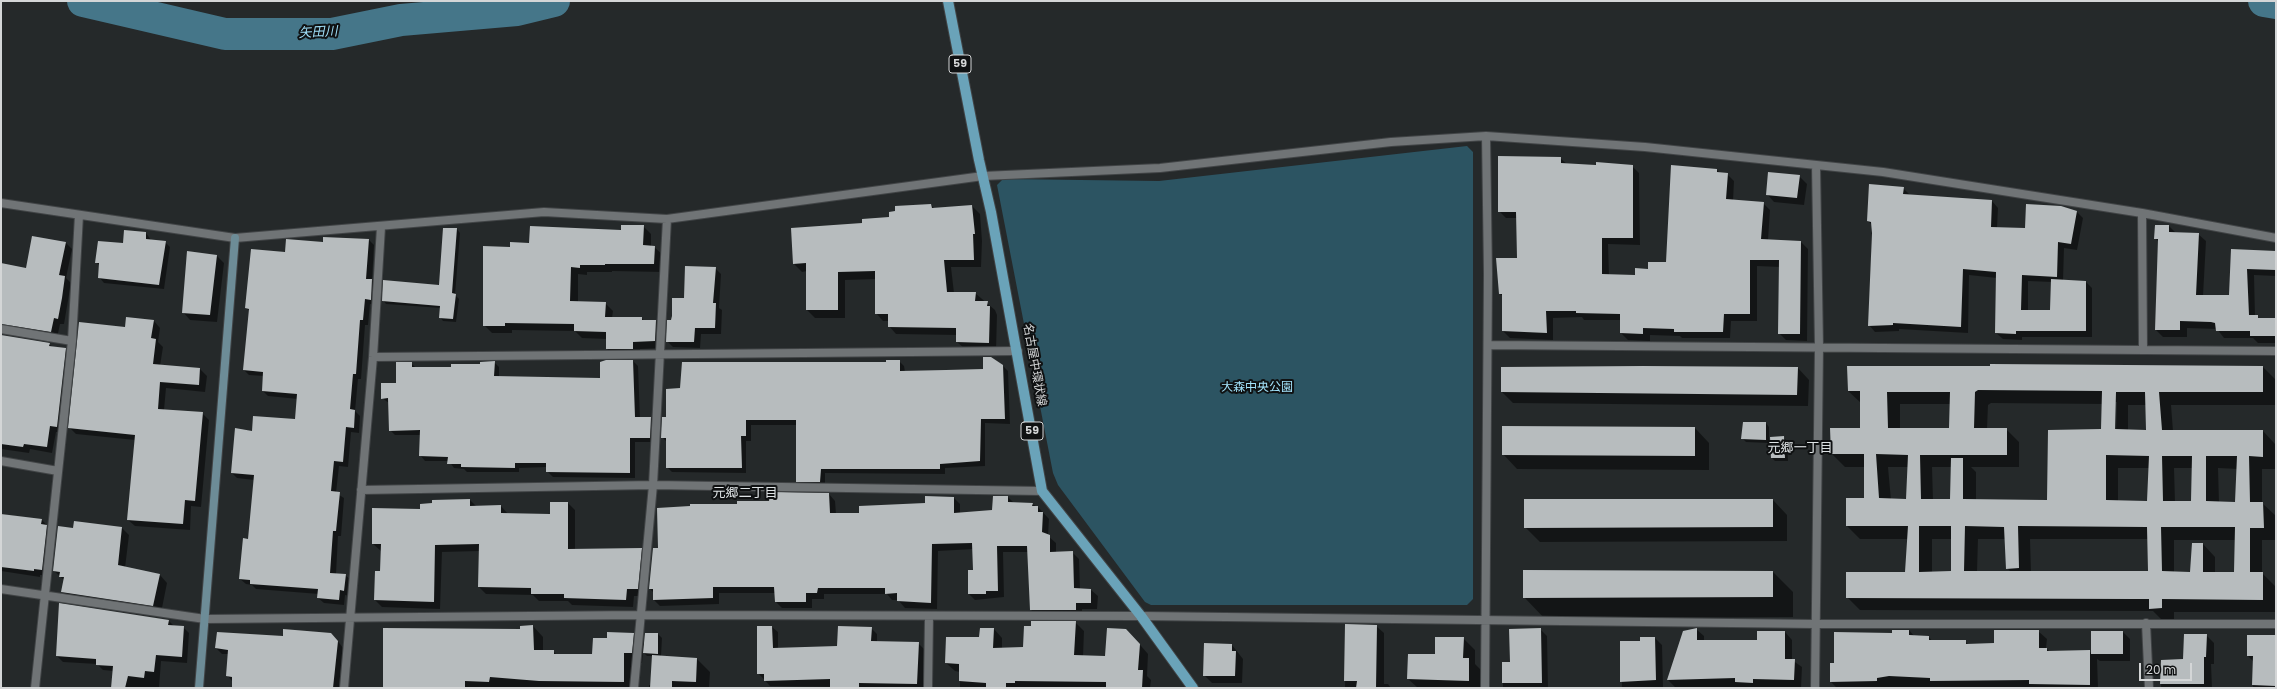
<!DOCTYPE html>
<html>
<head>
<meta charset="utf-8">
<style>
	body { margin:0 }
	#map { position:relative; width:2277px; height:689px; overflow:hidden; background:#25292a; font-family:Poppins,sans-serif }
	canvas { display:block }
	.frame { position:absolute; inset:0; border:2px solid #d4d6d7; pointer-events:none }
	.scale { position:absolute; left:2139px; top:663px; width:53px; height:18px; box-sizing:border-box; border:2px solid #d4d6d7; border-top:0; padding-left:5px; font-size:12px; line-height:14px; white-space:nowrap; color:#d4d6d7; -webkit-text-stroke:3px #0f1112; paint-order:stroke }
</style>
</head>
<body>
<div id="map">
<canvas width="2277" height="689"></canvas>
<div class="frame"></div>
<div class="scale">20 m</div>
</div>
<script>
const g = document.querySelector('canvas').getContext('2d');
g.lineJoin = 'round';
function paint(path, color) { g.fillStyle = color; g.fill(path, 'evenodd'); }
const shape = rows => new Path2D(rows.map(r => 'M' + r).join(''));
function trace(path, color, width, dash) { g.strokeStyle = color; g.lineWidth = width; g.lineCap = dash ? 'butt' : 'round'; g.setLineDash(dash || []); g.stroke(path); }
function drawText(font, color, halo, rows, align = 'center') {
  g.font = font + ' Poppins,"Noto Sans JP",sans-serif'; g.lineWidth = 4; g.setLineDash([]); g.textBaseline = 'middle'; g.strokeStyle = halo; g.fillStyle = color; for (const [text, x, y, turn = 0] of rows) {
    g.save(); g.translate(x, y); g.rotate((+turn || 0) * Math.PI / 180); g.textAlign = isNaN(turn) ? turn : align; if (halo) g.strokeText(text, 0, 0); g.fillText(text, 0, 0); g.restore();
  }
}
const green = shape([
	[1467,146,1473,152,1473,599,1467,605,1151,605,1145,602,1058,485,1053,473,997,185,1003,179,1159,181]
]);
const shadow = shape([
	[1560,158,1567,164,1632,166,1639,173,1640,245,1608,244,1609,275,1636,276,1667,263,1717,170,1720,173,1727,174,1734,181,1733,201,1763,203,1770,210,1768,240,1801,242,1808,249,1807,341,1786,340,1779,333,1780,267,1757,266,1757,321,1731,321,1730,338,1682,338,1680,336,1650,335,1650,341,1628,340,1621,333,1621,320,1584,320,1582,317,1553,318,1553,340,1510,338,1503,331,1503,296,1500,294,1518,259,1517,218,1506,218,1499,211],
	[1799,176,1807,184,1804,205,1774,202,1767,194],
	[1903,188,1910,195,1992,201,1998,208,1997,228,2026,229,2076,211,2083,218,2077,250,2064,248,2063,281,2086,282,2092,288,2092,337,2022,337,2022,340,2003,339,1996,333,1997,278,1969,275,1968,333,1899,329,1899,331,1875,332,1869,325,1872,225,1868,221],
	[2028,281,2052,282,2051,311,2028,311],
	[931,205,935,209,972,206,980,214,982,241,981,267,951,267,954,293,975,293,995,310,997,315,996,351,965,349,957,342,957,335,896,334,889,326,889,321,883,321,876,313,876,279,845,280,845,318,815,318,807,310,807,271,802,272,794,264,853,225,890,218],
	[643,226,651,234,651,247,654,247,662,254,662,272,612,271,612,272,587,272,587,275,578,274,578,302,605,303,613,311,612,318,642,318,644,321,656,321,663,328,662,348,640,349,640,356,615,356,607,349,607,339,582,338,575,331,512,330,512,333,492,333,484,325,511,248],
	[2169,226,2176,233,2198,234,2206,241,2203,296,2230,296,2232,250,2276,252,2276,276,2254,275,2255,316,2261,319,2276,321,2276,343,2258,343,2253,338,2224,338,2217,329,2187,328,2187,337,2163,337,2156,330,2159,242,2155,238],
	[457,229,460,233,455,295,459,299,456,322,443,321,440,317,441,308,386,304,383,300,440,286],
	[146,233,151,240,165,242,170,247,164,289,104,283,99,277,100,266,96,262],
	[369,240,374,245,372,280,377,286,376,305,370,304,368,325,365,325,361,379,358,379,355,411,360,416,359,433,351,432,348,467,339,466,336,493,344,498,341,536,338,536,336,574,345,575,351,580,349,596,345,595,344,605,324,603,318,598,319,594,256,589,252,585,246,584,240,579,249,540,254,480,237,478,232,473,253,432,296,420,298,399,268,396,263,391,264,376,249,375,244,370,250,311,246,308,286,253,324,243],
	[66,243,72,249,66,278,71,283,64,324,60,324,57,338,17,331,1,317,1,264,27,269],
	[217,256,224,263,217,322,190,320,183,312],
	[715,268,721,274,719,308,722,310,721,334,701,334,700,348,673,347,667,341,672,321,685,299],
	[154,321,160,328,158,342,163,347,160,366,200,369,207,376,205,392,166,388,164,410,202,413,209,420,201,507,191,506,190,530,135,526,128,520,135,440,76,434,69,427,126,329],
	[1,344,49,344,53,347,65,349,71,355,63,432,56,432,52,453,30,449,29,453,1,449],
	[633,361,638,366,640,418,651,418,656,423,655,442,635,442,635,478,553,477,547,471,547,467,519,468,519,472,467,472,464,469,454,468,449,461,425,461,420,455,421,435,395,435,390,430,389,403,382,398,397,384,411,363,416,368,452,368,494,362,499,367,499,377,601,379],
	[899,361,904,366,905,372,984,370,1003,366,1008,371,1010,424,985,423,985,466,945,468,945,474,825,473,825,487,802,486,797,481,797,425,751,425,751,441,746,441,746,473,672,472,667,467,667,442,662,437,887,363],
	[2263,367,2276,380,2276,405,2171,405,2173,431,2263,431,2275,444,2276,469,2262,469,2262,503,2276,516,2276,540,2262,540,2262,573,2275,586,2275,612,2174,612,2174,621,2163,621,2153,611,2145,611,1860,610,1847,597,1906,573,1908,539,1860,539,1847,526,1865,499,1865,467,1845,467,1832,454,1861,429,1861,403,1848,391],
	[2115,402,2117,402,2116,434,2114,434],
	[1991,403,2103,404,2102,430,2048,501,1976,500,1976,472,1971,467,2019,467,2019,442,2006,429,1987,429,1988,405],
	[1900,404,1951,404,1950,429,1900,429],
	[2128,405,2146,405,2147,430,2128,430],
	[1888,467,1909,467,1907,500,1891,500],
	[1932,467,1952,467,1951,500,1933,500],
	[2118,468,2150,468,2148,502,2118,501],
	[2174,468,2193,468,2192,502,2175,502],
	[2218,468,2238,469,2236,503,2219,502],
	[1932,539,1952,539,1952,572,1932,572],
	[1978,539,2006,539,2007,568,2011,572,1977,572],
	[2030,539,2148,539,2149,572,2031,572],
	[2174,540,2236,540,2235,573,2215,573,2215,557,2203,544,2191,573,2174,572],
	[1502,368,1798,368,1809,380,1808,406,1513,403,1502,392],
	[1766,423,1769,427,1769,443,1746,442,1742,438],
	[1695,428,1709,443,1709,470,1517,469,1503,454],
	[1783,437,1787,441,1788,461,1775,461,1772,458],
	[829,494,835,501,836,514,860,514,954,498,960,504,960,514,993,511,1008,497,1014,503,1032,504,1038,507,1049,519,1048,536,1056,543,1056,553,1072,552,1079,559,1080,589,1091,590,1098,596,1097,609,1082,609,1082,616,1038,616,1031,610,1029,552,1003,552,1004,597,975,600,969,594,969,571,974,571,974,549,938,551,937,609,905,608,898,600,892,600,887,594,824,594,824,599,812,599,812,608,782,608,776,602,776,593,719,593,719,604,660,606,654,600,654,593,650,589,659,549,738,505],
	[470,500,476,506,501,506,508,514,551,515,568,503,575,510,575,550,641,549,648,556,645,596,634,596,633,607,572,605,568,601,539,601,533,595,486,594,479,587,480,551,442,552,440,609,382,607,375,600,381,572,381,551,373,544,421,510],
	[1773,500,1787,515,1787,541,1540,542,1525,527],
	[1,514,42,520,53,532,48,575,40,575,40,577,1,571],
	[75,522,122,528,129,535,125,568,160,575,167,583,161,613,69,599,62,592,64,580,54,571,74,529],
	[1773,572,1793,592,1793,617,1544,618,1524,597],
	[60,604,168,620,174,626,183,627,189,633,187,663,161,661,159,688,111,688,113,671,103,670,97,664,63,662,57,656],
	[1075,622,1084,631,1083,657,1106,657,1135,639,1148,654,1147,676,1151,680,1150,688,960,688,960,672,955,671,946,663,994,629,1002,638,1002,649,1024,648],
	[1346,625,1376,626,1384,633,1384,684,1388,684,1391,688,1345,688],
	[533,626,543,637,543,651,553,651,557,655,593,655,608,639,633,634,645,645,646,634,658,634,662,638,661,656,697,659,710,672,709,688,649,688,649,685,651,685,653,656,647,656,643,652,642,663,634,663,634,688,383,688,384,629,521,630],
	[772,627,778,632,778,649,838,647,871,628,877,634,877,642,918,643,924,649,923,688,770,686,758,673],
	[1540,629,1547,636,1548,688,1503,688,1503,663,1511,663],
	[1696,629,1704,636,1704,641,1758,641,1785,632,1792,640,1792,660,1802,667,1801,688,1675,687,1668,680],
	[1909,630,1915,637,1929,637,1932,641,1965,641,1969,645,1995,644,2038,631,2047,639,2046,648,2050,652,2089,651,2092,654,2092,632,2123,632,2130,639,2130,661,2100,661,2097,659,2098,688,1837,688,1831,682,1835,664,1893,634],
	[2206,635,2214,643,2214,664,2211,664,2212,688,2161,688,2162,661,2184,660],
	[2276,635,2276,688,2253,688,2254,662,2248,656],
	[1463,638,1475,650,1475,664,1481,670,1481,688,1418,688,1408,679,1436,655],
	[1655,638,1662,645,1663,687,1622,688,1621,642,1641,642],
	[337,640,343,648,339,688,233,688,232,681,227,675,229,654,222,654,216,648],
	[1232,645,1243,659,1242,683,1212,683,1204,675]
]);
const river = shape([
	[83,1,225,34,332,34,401,20,517,10,554,1],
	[2264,1,2276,3]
]);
const building = shape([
	[1498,156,1561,157,1561,163,1596,165,1596,162,1633,165,1633,238,1602,238,1602,274,1635,275,1635,268,1648,269,1648,262,1666,262,1671,165,1717,169,1717,172,1728,173,1726,199,1764,202,1761,239,1801,241,1800,334,1778,334,1779,260,1750,260,1750,314,1724,314,1723,332,1674,332,1674,329,1643,328,1643,334,1620,333,1620,314,1576,313,1576,311,1546,311,1547,333,1502,331,1502,294,1499,294,1496,258,1517,258,1516,212,1498,212],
	[1768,172,1800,175,1797,198,1766,195],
	[1869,184,1904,187,1903,194,1992,200,1991,227,2025,228,2026,204,2061,206,2077,211,2071,244,2058,242,2057,277,2022,275,2021,310,2050,310,2051,279,2086,281,2086,331,2016,331,2016,334,1995,333,1996,272,1963,269,1961,327,1893,323,1893,325,1868,326,1872,233,1871,222,1867,221],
	[931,204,932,208,972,205,975,234,973,234,974,260,944,260,947,292,976,292,975,301,988,301,987,306,990,306,989,343,956,342,956,328,888,327,888,314,875,314,875,271,838,272,838,310,806,310,806,263,793,264,791,228,862,223,862,219,889,217,889,212,895,211,895,206],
	[621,225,644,225,643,245,655,246,654,264,605,264,605,265,580,265,580,268,571,267,570,301,606,302,605,317,642,317,642,320,656,320,655,341,633,342,633,349,606,349,606,332,574,331,574,324,505,323,505,326,483,326,483,246,510,247,510,242,529,243,530,226,621,230],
	[2155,225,2169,225,2169,232,2199,233,2196,295,2229,295,2231,249,2276,251,2276,270,2247,269,2249,315,2258,315,2258,318,2275,318,2276,336,2250,336,2250,331,2216,331,2215,323,2211,322,2180,321,2180,330,2155,330,2158,239,2154,239],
	[443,228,457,228,452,293,456,294,453,319,439,318,440,306,382,301,383,280,439,285],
	[124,230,146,232,146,239,166,241,159,285,98,278,99,263,95,263,98,241,123,243],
	[32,236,66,242,59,275,65,276,62,298,58,319,54,318,51,332,1,324,1,263,26,268],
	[323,237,369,239,366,279,372,279,371,300,365,299,363,320,360,320,356,374,353,374,350,409,355,410,354,428,346,427,343,462,334,461,331,491,340,492,336,531,333,531,330,573,346,574,344,591,340,590,339,600,317,598,318,589,250,584,250,580,239,579,243,538,248,539,254,475,231,473,235,428,252,431,253,416,295,419,297,394,262,391,263,372,243,370,249,309,245,308,251,249,285,252,286,239,323,242],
	[187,251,217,255,210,315,182,313],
	[685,266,716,267,713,303,716,303,715,328,695,328,694,342,666,342,667,320,671,320,672,316,672,298,684,298],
	[126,317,154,320,151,338,156,339,153,364,200,368,199,385,160,382,158,409,203,412,195,501,185,500,183,524,127,520,135,435,68,428,79,322,125,327],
	[1,335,50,343,49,346,66,348,57,427,50,426,47,447,24,444,23,447,1,444],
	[983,357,991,357,1003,365,1005,419,981,419,980,461,940,464,940,469,821,469,820,482,796,482,796,420,746,420,746,436,741,436,742,468,666,468,666,438,661,438,662,417,666,417,666,389,680,388,682,362,886,362,886,360,900,360,900,371,946,370,983,369],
	[606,360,633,360,635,417,651,417,650,438,630,438,630,473,546,472,546,463,515,463,515,468,461,467,461,464,447,464,448,457,419,456,420,430,389,431,388,398,381,399,381,383,396,383,396,362,412,362,412,367,451,367,451,364,480,364,480,362,495,361,494,376,600,378,600,362],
	[1990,364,2263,366,2263,392,2159,392,2162,430,2263,430,2263,457,2249,456,2250,502,2263,502,2264,528,2250,528,2250,572,2263,572,2263,600,2162,599,2162,608,2149,609,2149,599,2131,599,1846,598,1846,572,1905,572,1908,526,1846,526,1846,498,1864,498,1864,454,1831,454,1830,428,1860,428,1860,391,1848,391,1847,366,1990,366],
	[1978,390,2102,391,2101,429,2048,430,2047,500,1963,499,1963,458,1951,458,1950,499,1921,499,1920,455,2007,455,2007,428,1974,428,1975,392],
	[1887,392,1950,392,1949,428,1888,428],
	[2116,392,2145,392,2146,430,2115,429],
	[1876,454,1908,455,1906,499,1879,498],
	[2106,455,2149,456,2147,501,2106,500],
	[2162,456,2192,456,2191,501,2163,501],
	[2206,456,2237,456,2235,502,2206,501],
	[1919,526,1951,526,1951,571,1919,572],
	[1965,526,2004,527,2006,569,2019,568,2018,526,2147,527,2148,571,1964,571],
	[2161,527,2235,527,2234,572,2203,572,2203,543,2192,543,2190,572,2162,571],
	[1643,366,1798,367,1797,395,1501,392,1501,367],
	[1743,422,1766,422,1766,440,1741,439],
	[1502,426,1695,427,1695,456,1502,455],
	[1784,436,1785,458,1771,458,1770,437],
	[770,492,829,493,830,513,859,513,859,506,925,503,925,496,954,497,954,513,992,510,993,496,1008,496,1008,502,1033,503,1032,506,1038,506,1038,512,1043,512,1042,532,1050,535,1050,552,1073,551,1074,588,1091,589,1091,603,1076,603,1076,610,1030,610,1027,546,997,546,998,591,986,591,986,594,968,594,968,570,973,570,972,543,932,544,931,603,897,601,897,593,885,594,885,588,818,588,817,593,806,593,806,602,775,602,774,587,713,587,713,598,653,600,653,589,649,589,653,548,658,548,657,508,690,506,690,504,737,504,737,501,769,501],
	[470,499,470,506,501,505,501,513,550,514,550,502,568,502,568,549,642,548,638,589,627,589,626,600,564,598,564,594,531,594,531,588,478,587,479,544,435,545,434,602,374,600,375,571,380,571,381,544,372,544,372,508,420,509,420,504,432,503,432,500],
	[1524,499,1773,499,1773,527,1524,528],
	[1,514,42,519,41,524,47,525,42,570,34,569,34,571,1,567],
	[74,521,122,527,118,565,160,574,153,606,61,592,64,577,59,577,60,572,53,571,58,526,73,528],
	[1523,570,1773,571,1773,597,1523,598],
	[59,603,169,620,168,625,184,626,182,657,156,655,154,672,145,671,144,678,128,676,125,688,111,688,113,666,96,665,96,659,56,656],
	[1031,621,1076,621,1074,655,1105,656,1107,628,1126,629,1140,644,1138,670,1143,670,1142,688,1106,688,1106,682,1015,681,1015,683,1006,683,1006,688,986,688,986,683,959,681,959,664,945,663,946,637,979,637,980,628,994,628,993,648,1023,647,1024,626,1031,626],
	[1345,624,1377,625,1376,688,1356,688,1357,681,1344,681],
	[533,625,534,650,554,650,554,654,592,654,593,638,607,638,607,632,634,633,632,653,624,653,624,682,539,681,490,677,489,682,465,681,465,688,383,688,383,628,520,629,520,626],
	[757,626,772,626,773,648,837,646,838,626,872,627,871,641,919,642,917,684,859,683,859,688,830,688,830,679,764,681,764,674,757,674],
	[1541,628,1542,683,1502,683,1502,662,1510,662,1509,629],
	[1697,628,1697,640,1757,640,1757,631,1785,631,1785,659,1795,659,1794,680,1753,679,1753,683,1735,682,1735,678,1667,680,1683,631],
	[283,629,331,633,338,641,333,688,232,688,232,677,226,676,228,650,215,648,217,632,283,636],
	[1892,630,1909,630,1909,635,1929,636,1929,640,1966,640,1966,644,1994,643,1994,630,2039,630,2039,648,2047,648,2047,651,2090,650,2090,685,2029,684,2029,680,1930,681,1930,678,1889,676,1877,678,1877,681,1830,682,1830,663,1834,663,1834,632,1892,633],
	[2091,631,2123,631,2123,654,2091,654],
	[645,633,658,633,658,654,643,653],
	[2184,634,2207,634,2206,657,2204,657,2204,684,2160,684,2161,660,2183,659],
	[2247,635,2276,635,2276,686,2252,685,2253,656,2247,656],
	[1435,637,1464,637,1463,658,1469,658,1469,681,1407,679,1408,654,1435,654],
	[1640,637,1655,637,1656,680,1620,682,1620,641,1640,641],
	[1204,643,1232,644,1232,651,1236,651,1235,676,1203,676],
	[652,655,697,658,696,682,672,681,672,688,650,688]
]);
const street = shape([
	[1,203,235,238,544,212,667,219,983,176,1160,168,1391,142,1486,136,1645,147,1883,172,2142,213,2276,238],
	[2142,213,2143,350],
	[1,329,72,341],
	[1488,345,2276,351],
	[373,357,1018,351],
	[1,461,58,471],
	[361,490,653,485,1042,491],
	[1,589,205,619,639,615,1141,616,1815,624,2276,624],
	[2146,623,2149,688],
	[35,688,72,341,79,215],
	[344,688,373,357,381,227],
	[634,688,653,485,667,219],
	[928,688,929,616],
	[1485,688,1488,274,1486,136],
	[1815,688,1819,347,1816,165]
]);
const secondary = shape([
	[199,688,235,238]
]);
const primary = shape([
	[948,1,979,160,991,212,1042,491,1141,616,1193,688]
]);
const shields = [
	[960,64,22],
	[1032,431,22]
];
const shieldNames = [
	["59",960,64],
	["59",1032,431]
];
const streetNames = [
	["名古屋中環状線",1034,365,80]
];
const parkNames = [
	["大森中央公園",1257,388]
];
const waterNames = [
	["矢田川",318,33,-3]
];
const neighbourhoodNames = [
	["元郷一丁目",1800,449],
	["元郷二丁目",745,494]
];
paint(green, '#2c5462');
paint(shadow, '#0007');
trace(river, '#457689', 32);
paint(building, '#b7bcbe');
trace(street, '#414446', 10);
trace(secondary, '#414446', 10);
trace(primary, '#414446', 12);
trace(street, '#707476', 8);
trace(secondary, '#6d8c97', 8);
trace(primary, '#6aa3b9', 10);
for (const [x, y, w] of shields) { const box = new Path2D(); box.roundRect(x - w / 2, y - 9, w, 18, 3); g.fillStyle = '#0f1112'; g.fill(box); trace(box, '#d4d6d7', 1); }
drawText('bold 11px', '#d4d6d7', null, shieldNames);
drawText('12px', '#d4d6d7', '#0f1112', streetNames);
drawText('12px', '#a3e3fb', '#0f1112', parkNames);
drawText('italic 13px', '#9fdef7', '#0f1112', waterNames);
drawText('13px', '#dde2e4', '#0f1112', neighbourhoodNames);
</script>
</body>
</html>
